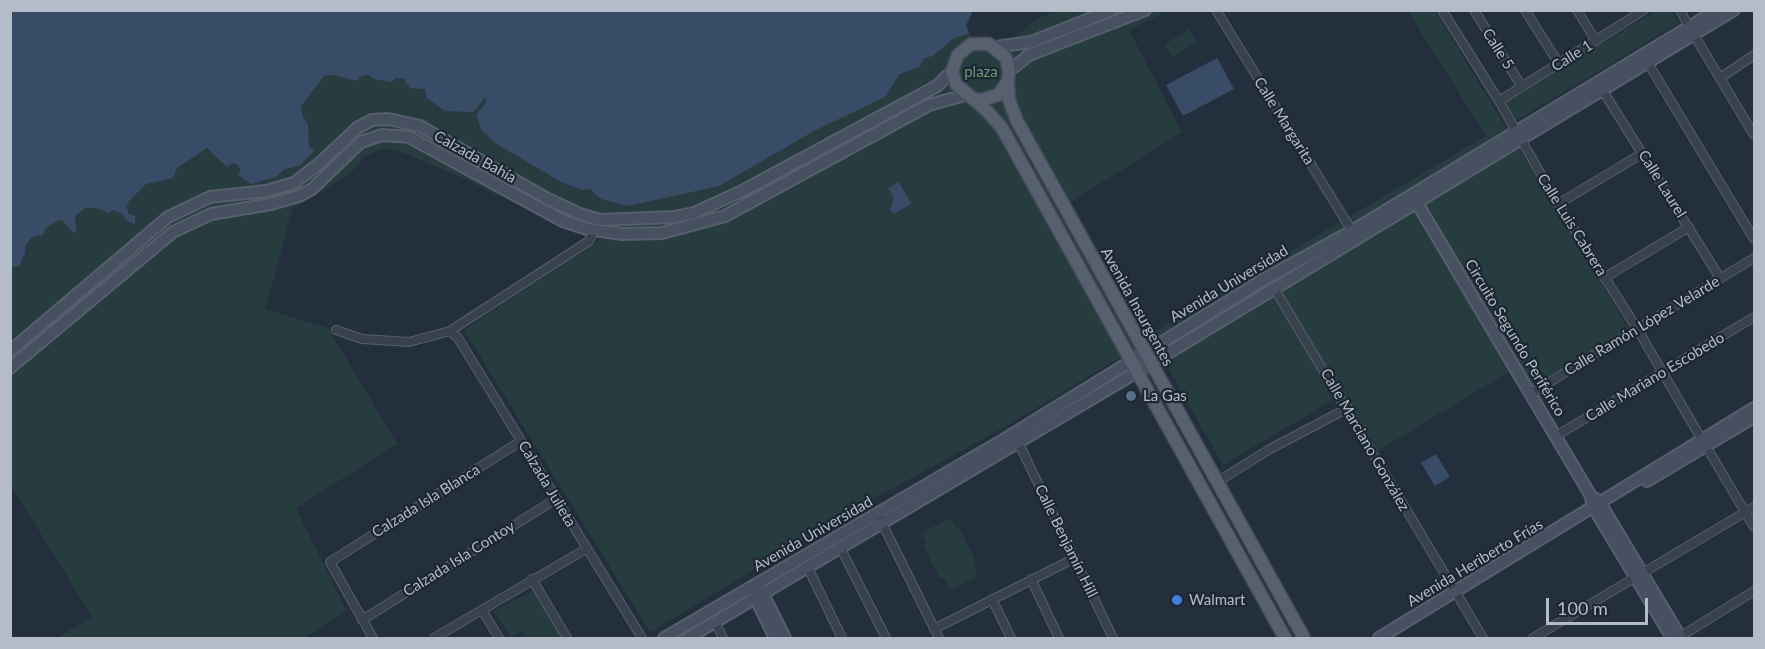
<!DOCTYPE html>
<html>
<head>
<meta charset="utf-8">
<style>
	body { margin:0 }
	#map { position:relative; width:1765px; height:649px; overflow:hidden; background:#242f3e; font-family:Lato,sans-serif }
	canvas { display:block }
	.frame { position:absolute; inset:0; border:12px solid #b4bcc9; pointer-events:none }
	.scale { position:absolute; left:1546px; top:598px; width:102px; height:27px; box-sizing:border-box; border:3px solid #b4bcc9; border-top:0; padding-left:8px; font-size:18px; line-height:21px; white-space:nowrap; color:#b4bcc9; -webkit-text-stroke:4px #1d2633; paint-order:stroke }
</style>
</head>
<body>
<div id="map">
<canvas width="1765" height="649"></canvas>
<div class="frame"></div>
<div class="scale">100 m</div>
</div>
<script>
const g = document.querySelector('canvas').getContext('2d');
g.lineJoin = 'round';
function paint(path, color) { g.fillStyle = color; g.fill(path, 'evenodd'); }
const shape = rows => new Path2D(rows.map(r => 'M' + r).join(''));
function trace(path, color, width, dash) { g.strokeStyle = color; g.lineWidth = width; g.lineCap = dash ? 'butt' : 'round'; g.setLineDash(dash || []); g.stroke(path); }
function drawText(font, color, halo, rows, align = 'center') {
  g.font = font + ' Lato,sans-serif'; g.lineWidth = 4.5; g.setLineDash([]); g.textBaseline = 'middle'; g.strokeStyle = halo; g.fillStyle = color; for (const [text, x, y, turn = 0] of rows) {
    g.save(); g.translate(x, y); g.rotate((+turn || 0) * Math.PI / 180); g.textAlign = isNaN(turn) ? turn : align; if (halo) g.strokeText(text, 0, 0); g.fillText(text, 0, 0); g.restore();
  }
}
const green = shape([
	[973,10,966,25,971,37,993,42,1012,39,1039,18,1058,11,1167,11,1129,30,1182,132,1071,202,1145,337,1486,136,1408,11,1435,11,1629,329,1533,386,1520,365,1376,452,1333,400,1223,465,1165,362,1117,359,1003,428,875,498,650,632,464,330,606,236,552,222,463,178,404,153,384,148,364,157,350,174,293,208,265,309,328,328,397,444,296,508,346,610,304,638,57,638,92,617,11,485,11,11],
	[1656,11,1672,11,1679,23,1515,121,1503,102],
	[1189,29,1197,42,1172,58,1164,45],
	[951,518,957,529,959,528,976,562,973,564,978,576,950,590,944,577,940,579,923,545,927,543,921,533],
	[535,590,564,638,527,638,522,630,512,638,494,611]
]);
const water = shape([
	[11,10,973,10,973,11,966,25,969,33,953,39,933,56,924,58,920,66,900,74,885,97,814,131,719,186,628,206,601,199,590,189,583,190,561,182,497,144,482,131,476,115,487,101,485,98,473,112,445,111,427,98,425,89,410,88,403,78,395,78,392,82,374,79,368,75,361,76,357,81,333,75,324,76,301,106,302,115,308,124,309,147,314,151,299,166,285,169,276,177,251,184,238,175,241,171,238,165,233,163,227,167,207,148,177,168,173,178,146,184,129,201,126,207,129,214,135,216,135,224,126,220,122,214,113,210,109,213,96,208,85,208,75,216,76,231,73,233,63,221,59,220,45,229,43,235,32,237,25,246,25,253,19,266,11,268],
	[1217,58,1234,89,1183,116,1166,85],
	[899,182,911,204,893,214,890,209,894,198,888,188],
	[1436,454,1450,477,1435,486,1421,463]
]);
const street = shape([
	[1216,10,1352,231],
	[1442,10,1499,101,1558,204,1638,330,1702,440],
	[1474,10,1522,87],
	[1525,10,1559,64],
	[1577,10,1596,41],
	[1680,10,1689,27],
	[1694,35,1754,135],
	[1645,58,1754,239],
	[1720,78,1754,55],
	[1603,91,1720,278],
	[1499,101,1644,10],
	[1558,204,1643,153],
	[1604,278,1689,227],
	[1274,288,1483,638],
	[336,330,362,339,409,342,450,331,589,241,594,230],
	[450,331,458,338,642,638],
	[1530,394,1754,258],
	[1556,436,1754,317],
	[1019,444,1113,638],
	[1706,446,1754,527],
	[1217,482,1270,449,1348,408],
	[880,519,939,638],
	[840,547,886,638],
	[808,568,842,638],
	[532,579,567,638],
	[1031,579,1059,638],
	[992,599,1011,638],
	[482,610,499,638],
	[362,620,556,499],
	[715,622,723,638],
	[934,629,1075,558],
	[373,638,330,562,521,441],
	[434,638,586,549],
	[1533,638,1754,507],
	[1678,638,1754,591]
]);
const secondary = shape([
	[996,47,1031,42,1112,10],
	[1009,71,1029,55,1145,10],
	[1414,198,1591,496,1592,505,1672,638],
	[10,351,168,217,210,197,266,191,294,183,321,162,357,128,372,120,388,119,420,126,548,199,580,214,600,220,674,217,694,213,744,190,937,86,952,71],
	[10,368,173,232,211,214,271,204,299,196,312,189,361,142,382,135,409,137,563,221,587,229,622,234,662,233,725,216,929,105,965,95],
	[1647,481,1754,417],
	[1594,498,1599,501,1681,638],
	[760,588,785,638],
	[752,591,775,638],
	[664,638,1003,440,1263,280,1352,231,1717,10],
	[688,638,1137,372,1734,10],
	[1379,638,1754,408]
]);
const primary = shape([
	[1008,81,1009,100,1017,121,1304,638],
	[972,98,981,100,998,95,1008,81,1009,71,1006,58,989,44,971,44,958,55,952,71,956,84,987,111,1002,128,1285,638]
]);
const markers = [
	[1131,396,6,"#5c6f8a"],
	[1177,600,6,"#3f7fe0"]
];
const streetNames = [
	["Calle 5",1498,49,58],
	["Calle 1",1572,56,-32],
	["Calle Margarita",1284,121,58],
	["Calzada Bahía",475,157,29],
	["Calle Laurel",1662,184,58],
	["Calle Luis Cabrera",1572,225,58],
	["Avenida Universidad",1229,284,-31],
	["Avenida Insurgentes",1137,307,61],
	["Calle Ramón López Velarde",1642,326,-31],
	["Circuito Segundo Periférico",1515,338,59],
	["Calle Mariano Escobedo",1655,377,-31],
	["Calle Marciano González",1365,440,60],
	["Calzada Julieta",547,484,59],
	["Calzada Isla Blanca",426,501,-32],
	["Avenida Universidad",813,534,-30],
	["Calle Benjamín Hill",1066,541,64],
	["Calzada Isla Contoy",459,559,-32],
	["Avenida Heriberto Frías",1475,563,-31]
];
const parkNames = [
	["plaza",981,72]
];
const poiNames = [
	["La Gas",1143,396],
	["Walmart",1189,600]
];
paint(green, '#263c3f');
paint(water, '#394c67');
trace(street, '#565f6c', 10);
trace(secondary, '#565f6c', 14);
trace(primary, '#414a57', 15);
trace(street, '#38414e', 8);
trace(secondary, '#465061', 10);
trace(primary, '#56606e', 12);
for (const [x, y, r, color] of markers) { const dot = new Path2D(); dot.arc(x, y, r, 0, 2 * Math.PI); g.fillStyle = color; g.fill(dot); trace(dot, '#1d2633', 2); }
drawText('15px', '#b4bcc9', '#1d2633', streetNames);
drawText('15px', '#6b9a76', '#1d2633', parkNames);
drawText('15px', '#b4bcc9', '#1d2633', poiNames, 'left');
</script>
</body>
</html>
